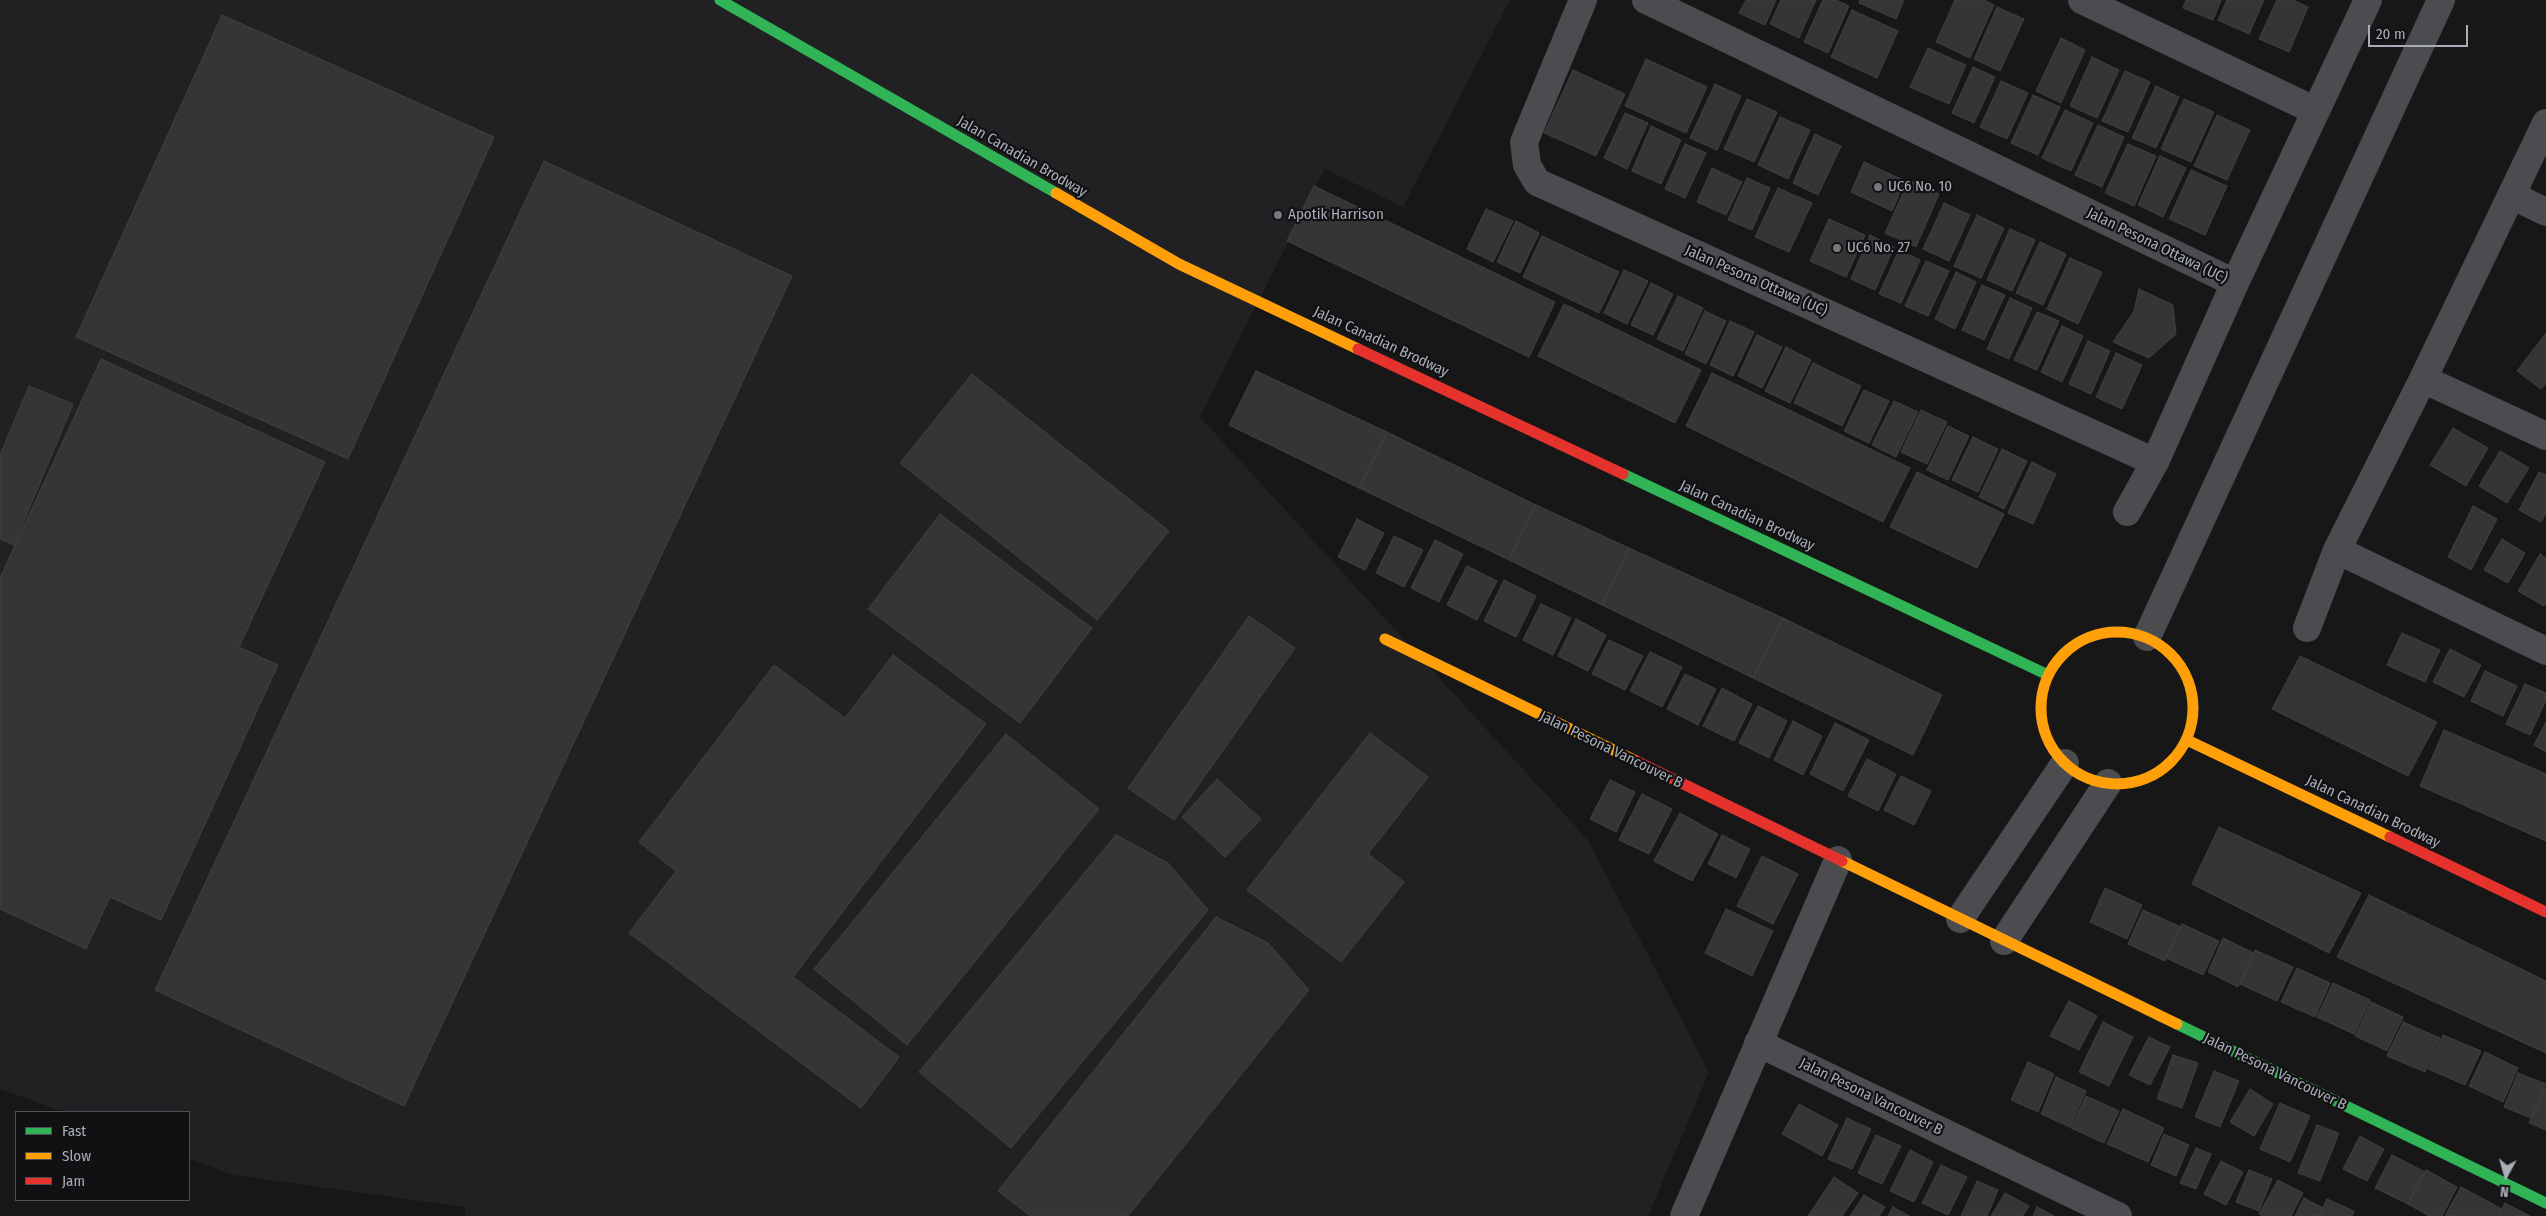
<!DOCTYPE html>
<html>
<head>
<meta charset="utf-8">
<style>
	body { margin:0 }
	#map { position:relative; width:2546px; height:1216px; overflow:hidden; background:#171717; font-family:"Fira Sans Condensed",sans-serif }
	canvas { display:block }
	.legend { position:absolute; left:15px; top:1111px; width:175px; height:90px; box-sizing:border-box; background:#111113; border:1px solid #4d4f55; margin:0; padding:6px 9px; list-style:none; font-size:15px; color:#a8adb8 }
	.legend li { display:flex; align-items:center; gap:10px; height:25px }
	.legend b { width:25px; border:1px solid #4d4f55 }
	.north { position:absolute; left:2481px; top:1151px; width:50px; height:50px; -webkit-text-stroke:4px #111113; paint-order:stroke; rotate:186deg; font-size:14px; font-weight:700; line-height:20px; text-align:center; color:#a8adb8 }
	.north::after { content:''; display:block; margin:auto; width:18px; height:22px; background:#a8adb8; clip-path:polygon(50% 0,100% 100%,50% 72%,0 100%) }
	.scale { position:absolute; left:2368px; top:25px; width:100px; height:22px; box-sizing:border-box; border:2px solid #a8adb8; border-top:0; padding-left:6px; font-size:15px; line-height:18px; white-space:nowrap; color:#a8adb8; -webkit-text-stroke:4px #111113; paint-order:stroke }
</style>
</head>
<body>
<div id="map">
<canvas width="2546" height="1216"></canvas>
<ul class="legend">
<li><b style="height:6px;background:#30b455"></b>Fast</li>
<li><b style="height:6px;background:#ff9f0a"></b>Slow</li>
<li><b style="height:6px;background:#e5322d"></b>Jam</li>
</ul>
<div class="north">N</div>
<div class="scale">20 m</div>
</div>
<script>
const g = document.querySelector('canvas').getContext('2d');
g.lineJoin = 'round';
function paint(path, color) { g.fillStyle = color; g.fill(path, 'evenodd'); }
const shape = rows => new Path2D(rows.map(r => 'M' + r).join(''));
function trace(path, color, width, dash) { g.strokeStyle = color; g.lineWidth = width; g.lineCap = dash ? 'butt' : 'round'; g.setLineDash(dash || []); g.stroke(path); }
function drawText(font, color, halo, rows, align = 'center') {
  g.font = font + ' "Fira Sans Condensed",sans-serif'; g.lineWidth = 4.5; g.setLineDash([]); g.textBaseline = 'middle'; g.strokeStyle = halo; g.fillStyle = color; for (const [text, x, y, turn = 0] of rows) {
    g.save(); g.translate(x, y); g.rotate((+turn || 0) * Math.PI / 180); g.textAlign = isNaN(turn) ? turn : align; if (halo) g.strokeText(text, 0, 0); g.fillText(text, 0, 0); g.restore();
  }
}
const built = shape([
	[0,0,1510,0,1403,207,1325,169,1200,417,1588,840,1709,1072,1648,1216,465,1216,465,1207,233,1175,189,1159,189,1112,64,1112,0,1089]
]);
const building = shape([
	[1746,0,1776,0,1765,25,1739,13,1746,0],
	[1781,0,1816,0,1799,38,1770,24,1781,0],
	[1823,0,1836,0,1849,6,1828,53,1804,42,1823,0],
	[1860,0,1904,0,1896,19,1859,3,1860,0],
	[1955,0,1984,0,1994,5,1970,58,1936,42,1955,0],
	[2186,0,2221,0,2213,20,2183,8,2186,0],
	[2227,0,2264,0,2249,34,2218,20,2227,0],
	[2277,0,2293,0,2308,7,2289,52,2259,39,2277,0],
	[1997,7,2024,19,2000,71,1974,59,1997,7],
	[1852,10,1898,31,1877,78,1831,57,1852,10],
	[222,15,494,137,348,459,76,337,222,15],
	[2061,38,2085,50,2061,103,2036,91,2061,38],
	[1928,48,1966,65,1949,104,1910,87,1928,48],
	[2092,57,2119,70,2097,118,2070,106,2092,57],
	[1646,59,1707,87,1686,133,1625,106,1646,59],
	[1973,67,1995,77,1974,123,1952,113,1973,67],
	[1573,70,1625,94,1596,156,1544,133,1573,70],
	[2125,71,2150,82,2128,132,2102,121,2125,71],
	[2001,81,2028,93,2007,139,1980,127,2001,81],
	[1715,84,1741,96,1717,150,1690,138,1715,84],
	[2156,86,2179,97,2156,148,2132,138,2156,86],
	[2033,95,2060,107,2038,155,2011,143,2033,95],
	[1747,99,1777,112,1754,162,1724,149,1747,99],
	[2184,99,2214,112,2191,162,2161,149,2184,99],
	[2065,110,2093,123,2071,171,2042,158,2065,110],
	[1625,113,1648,123,1627,169,1604,158,1625,113],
	[2217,115,2250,130,2227,180,2194,166,2217,115],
	[1780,117,1810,130,1788,179,1758,165,1780,117],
	[2098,125,2124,137,2102,187,2075,175,2098,125],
	[1651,126,1681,140,1661,184,1632,171,1651,126],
	[1815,134,1841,146,1818,195,1793,183,1815,134],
	[1685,144,1706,153,1685,198,1665,189,1685,144],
	[2128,144,2156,156,2134,206,2105,193,2128,144],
	[2160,156,2186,168,2163,217,2138,205,2160,156],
	[544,161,792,276,404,1106,155,990,544,161],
	[1864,162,1905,181,1892,211,1851,192,1864,162],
	[1712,168,1742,182,1726,215,1697,202,1712,168],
	[2191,170,2227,186,2205,235,2169,219,2191,170],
	[1747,178,1770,188,1752,230,1728,220,1747,178],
	[1909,180,1939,194,1916,247,1885,233,1909,180],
	[1314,186,1555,302,1529,357,1287,241,1314,186],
	[1778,188,1812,203,1789,252,1755,237,1778,188],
	[1944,203,1970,215,1949,261,1923,249,1944,203],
	[1486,209,1513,221,1493,262,1467,249,1486,209],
	[1977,215,2004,228,1981,278,1954,266,1977,215],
	[1829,219,1865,235,1846,277,1810,261,1829,219],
	[1516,221,1539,233,1520,273,1497,262,1516,221],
	[2010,229,2035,240,2012,291,1987,280,2010,229],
	[1870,235,1894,247,1875,290,1851,279,1870,235],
	[1542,236,1619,272,1599,313,1523,277,1542,236],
	[2040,242,2066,254,2043,305,2016,293,2040,242],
	[1899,250,1920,260,1901,303,1879,294,1899,250],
	[2070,258,2102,272,2078,324,2047,309,2070,258],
	[1926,261,1949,271,1928,316,1905,306,1926,261],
	[1624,270,1648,281,1627,324,1604,313,1624,270],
	[1956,272,1976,282,1955,329,1935,319,1956,272],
	[1651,283,1673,294,1653,335,1631,325,1651,283],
	[1982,285,2005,295,1984,340,1962,330,1982,285],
	[2139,289,2173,305,2176,334,2149,358,2113,342,2134,311,2139,289],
	[1678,296,1703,308,1683,351,1657,339,1678,296],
	[2010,298,2032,308,2009,359,1987,349,2010,298],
	[1564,304,1701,370,1675,423,1538,356,1564,304],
	[1705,311,1726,321,1706,364,1685,354,1705,311],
	[2037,312,2059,321,2037,370,2014,360,2037,312],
	[1730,321,1754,332,1733,376,1710,365,1730,321],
	[2062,326,2083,336,2062,382,2041,372,2062,326],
	[2546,333,2546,383,2541,389,2517,371,2546,333],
	[1757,335,1782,347,1762,388,1738,376,1757,335],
	[2088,341,2110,351,2091,394,2069,384,2088,341],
	[1786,347,1811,360,1790,403,1765,391,1786,347],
	[2116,353,2142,365,2122,409,2096,397,2116,353],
	[101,359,325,462,239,647,278,665,161,920,110,897,86,949,0,909,0,578,101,359],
	[1813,363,1861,386,1842,426,1794,403,1813,363],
	[1256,371,1387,432,1359,488,1229,425,1256,371],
	[1712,373,1910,468,1883,522,1686,426,1712,373],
	[972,374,1169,531,1097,620,900,463,972,374],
	[29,386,73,404,14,545,0,539,0,455,29,386],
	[1864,390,1889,401,1869,443,1844,431,1864,390],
	[1894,401,1918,412,1896,457,1872,445,1894,401],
	[1921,410,1947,422,1927,464,1901,452,1921,410],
	[1948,426,1969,436,1948,480,1927,470,1948,426],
	[2453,428,2488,448,2466,486,2430,465,2453,428],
	[1387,432,1536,505,1509,560,1359,488,1387,432],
	[1973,437,1998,449,1978,492,1952,480,1973,437],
	[2002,449,2027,461,2004,509,1979,497,2002,449],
	[2500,451,2529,468,2507,503,2479,486,2500,451],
	[2032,462,2056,474,2033,524,2008,513,2032,462],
	[1917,472,2004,514,1977,568,1890,527,1917,472],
	[2539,472,2546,475,2546,513,2541,522,2519,510,2539,472],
	[1536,505,1629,548,1602,605,1509,560,1536,505],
	[2473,506,2497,519,2471,570,2448,557,2473,506],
	[940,514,1092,628,1020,723,868,609,940,514],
	[1357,519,1384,533,1365,570,1338,557,1357,519],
	[1394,536,1423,550,1404,587,1376,573,1394,536],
	[2502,539,2525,553,2508,583,2484,570,2502,539],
	[1435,540,1463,554,1439,602,1411,588,1435,540],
	[1629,548,1783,618,1753,678,1602,605,1629,548],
	[2540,554,2546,558,2546,602,2544,606,2518,591,2540,554],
	[1467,566,1497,581,1477,620,1447,605,1467,566],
	[1504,580,1536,596,1516,637,1484,621,1504,580],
	[1541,604,1571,618,1553,655,1523,640,1541,604],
	[1249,616,1295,648,1174,820,1128,788,1249,616],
	[1783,618,1942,695,1913,755,1753,678,1783,618],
	[1576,619,1606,635,1588,671,1558,656,1576,619],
	[2402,633,2440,650,2425,682,2387,665,2402,633],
	[1609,640,1643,656,1625,690,1592,674,1609,640],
	[2450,649,2481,665,2464,697,2433,682,2450,649],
	[1650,652,1682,667,1662,707,1630,691,1650,652],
	[893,655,986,724,793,977,899,1057,861,1108,629,933,676,871,639,842,774,665,845,718,893,655],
	[2300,656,2437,722,2408,776,2272,709,2300,656],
	[2485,671,2517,686,2503,716,2471,701,2485,671],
	[1685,674,1716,689,1698,725,1667,709,1685,674],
	[2525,684,2546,693,2546,700,2530,735,2506,724,2525,684],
	[1722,688,1752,704,1734,741,1703,726,1722,688],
	[1758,706,1787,721,1769,758,1739,743,1758,706],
	[1793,721,1822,736,1803,775,1774,760,1793,721],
	[2546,722,2546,752,2534,745,2546,722],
	[1835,723,1869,740,1843,791,1810,774,1835,723],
	[2444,730,2546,774,2546,841,2420,786,2444,730],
	[1370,733,1428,777,1368,854,1404,882,1341,962,1247,890,1370,733],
	[1006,734,1099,809,907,1045,814,969,1006,734],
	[1867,759,1896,774,1878,811,1848,796,1867,759],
	[1901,776,1931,791,1914,825,1884,810,1901,776],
	[1217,779,1261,819,1225,857,1182,817,1217,779],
	[1610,780,1635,792,1616,832,1590,819,1610,780],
	[1642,794,1672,809,1649,854,1619,840,1642,794],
	[1680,813,1718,834,1692,881,1654,861,1680,813],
	[2219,827,2361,893,2329,953,2192,884,2219,827],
	[1116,835,1168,863,1208,910,1011,1148,919,1072,1116,835],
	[1722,835,1750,849,1736,878,1708,864,1722,835],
	[1762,856,1798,874,1773,924,1737,906,1762,856],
	[2105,888,2142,905,2127,939,2090,922,2105,888],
	[2369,895,2546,981,2546,1053,2337,957,2369,895],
	[1726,909,1773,931,1752,976,1705,953,1726,909],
	[2143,910,2181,927,2165,961,2128,944,2143,910],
	[1216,917,1268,943,1309,990,1128,1216,1030,1216,998,1191,1216,917],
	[2182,924,2219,941,2203,975,2166,958,2182,924],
	[2223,938,2254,953,2238,987,2208,972,2223,938],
	[2255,950,2293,967,2277,1001,2240,984,2255,950],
	[2297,968,2330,983,2315,1017,2281,1002,2297,968],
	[2333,983,2370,1000,2354,1034,2317,1017,2333,983],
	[2069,1001,2097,1016,2079,1050,2050,1036,2069,1001],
	[2371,1002,2403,1017,2387,1051,2355,1036,2371,1002],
	[2103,1022,2133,1037,2109,1086,2079,1072,2103,1022],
	[2403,1022,2440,1038,2425,1072,2387,1056,2403,1022],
	[2443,1035,2481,1051,2465,1085,2428,1069,2443,1035],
	[2149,1037,2170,1047,2150,1085,2129,1075,2149,1037],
	[2485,1052,2518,1068,2503,1102,2469,1086,2485,1052],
	[2173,1055,2198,1063,2182,1108,2157,1099,2173,1055],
	[2028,1062,2054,1074,2038,1112,2011,1100,2028,1062],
	[2214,1071,2239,1081,2220,1127,2195,1117,2214,1071],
	[2518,1073,2546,1084,2531,1118,2504,1107,2518,1073],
	[2056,1077,2086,1091,2070,1127,2041,1114,2056,1077],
	[2250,1089,2273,1104,2254,1136,2230,1122,2250,1089],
	[2545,1089,2546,1089,2546,1130,2529,1123,2545,1089],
	[2086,1096,2119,1111,2104,1143,2071,1128,2086,1096],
	[2280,1103,2310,1116,2290,1162,2260,1149,2280,1103],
	[1799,1104,1838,1125,1822,1156,1782,1134,1799,1104],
	[2123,1109,2164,1128,2148,1162,2107,1144,2123,1109],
	[1847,1118,1871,1129,1852,1169,1828,1159,1847,1118],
	[2317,1125,2339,1133,2320,1181,2298,1173,2317,1125],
	[2164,1134,2189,1145,2176,1176,2151,1165,2164,1134],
	[1876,1135,1901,1146,1882,1184,1858,1173,1876,1135],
	[2360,1136,2384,1149,2367,1181,2343,1169,2360,1136],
	[2196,1148,2211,1154,2196,1189,2180,1183,2196,1148],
	[1910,1150,1933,1162,1914,1202,1890,1191,1910,1150],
	[2392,1155,2425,1172,2408,1204,2375,1188,2392,1155],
	[2221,1161,2243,1172,2226,1205,2204,1194,2221,1161],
	[1941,1165,1967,1177,1948,1215,1922,1203,1941,1165],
	[2249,1170,2272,1179,2259,1211,2236,1202,2249,1170],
	[2426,1170,2457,1187,2442,1216,2429,1216,2408,1204,2426,1170],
	[1834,1177,1858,1193,1842,1216,1808,1216,1834,1177],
	[2278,1180,2303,1193,2291,1216,2263,1216,2259,1214,2278,1180],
	[1977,1181,1998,1190,1987,1216,1961,1216,1977,1181],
	[2461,1187,2502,1209,2498,1216,2445,1216,2461,1187],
	[2005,1193,2029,1206,2023,1216,1991,1216,2005,1193],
	[1864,1195,1885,1207,1879,1216,1850,1216,1864,1195],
	[2304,1198,2323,1208,2319,1216,2295,1216,2304,1198],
	[2327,1199,2354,1211,2352,1216,2319,1216,2327,1199],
	[2505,1203,2530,1216,2498,1216,2505,1203],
	[1893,1207,1909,1216,1888,1216,1893,1207],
	[2037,1207,2054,1216,2033,1216,2037,1207]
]);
const street = shape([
	[1583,0,1524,142,1527,165,1537,182,2155,462],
	[1646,0,2235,283],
	[2082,0,2316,111],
	[2513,196,2546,212],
	[2423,379,2546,436],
	[2127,512,2155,462,2235,283,2368,0],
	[2337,550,2546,651],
	[2307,628,2337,550,2423,379,2546,123],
	[2147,637,2441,0],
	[1960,919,2065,763],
	[2004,941,2108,783],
	[1758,1043,2118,1216],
	[1684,1216,1838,860]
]);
const fast = shape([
	[720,0,1056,193],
	[1623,474,2048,675],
	[2177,1024,2546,1203]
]);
const slow = shape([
	[1056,193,1179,264,1358,349],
	'2041 708a76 76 0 1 1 152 0a76 76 0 1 1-152 0Z',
	[1385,639,1636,761],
	[2187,740,2390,837],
	[1842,861,2177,1024]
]);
const jam = shape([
	[1358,349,1623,474],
	[1636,761,1842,861],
	[2390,837,2546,912]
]);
const markers = [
	[1878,187,5,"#757880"],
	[1278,215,5,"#757880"],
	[1837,248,5,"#757880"]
];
const streetNames = [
	["Jalan Canadian Brodway",1022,157,30],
	["Jalan Pesona Ottawa (UC)",2157,246,26],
	["Jalan Pesona Ottawa (UC)",1756,281,24],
	["Jalan Canadian Brodway",1381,342,25],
	["Jalan Canadian Brodway",1747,516,25],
	["Jalan Pesona Vancouver B",1611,750,26],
	["Jalan Canadian Brodway",2373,812,26],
	["Jalan Pesona Vancouver B",2275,1072,26],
	["Jalan Pesona Vancouver B",1871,1097,26]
];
const poiNames = [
	["UC6 No. 10",1888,187],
	["Apotik Harrison",1288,215],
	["UC6 No. 27",1847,248]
];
paint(built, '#212123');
paint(building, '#353536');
trace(building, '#3f4043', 1);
trace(street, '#4b4c50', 28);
trace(fast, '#30b455', 11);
trace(slow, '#ff9f0a', 11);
trace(jam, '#e5322d', 11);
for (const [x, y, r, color] of markers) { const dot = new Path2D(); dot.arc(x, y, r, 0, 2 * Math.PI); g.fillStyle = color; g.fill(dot); trace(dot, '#111113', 2); }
drawText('15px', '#a8adb8', '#111113', streetNames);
drawText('15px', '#a8adb8', '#111113', poiNames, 'left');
</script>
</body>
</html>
